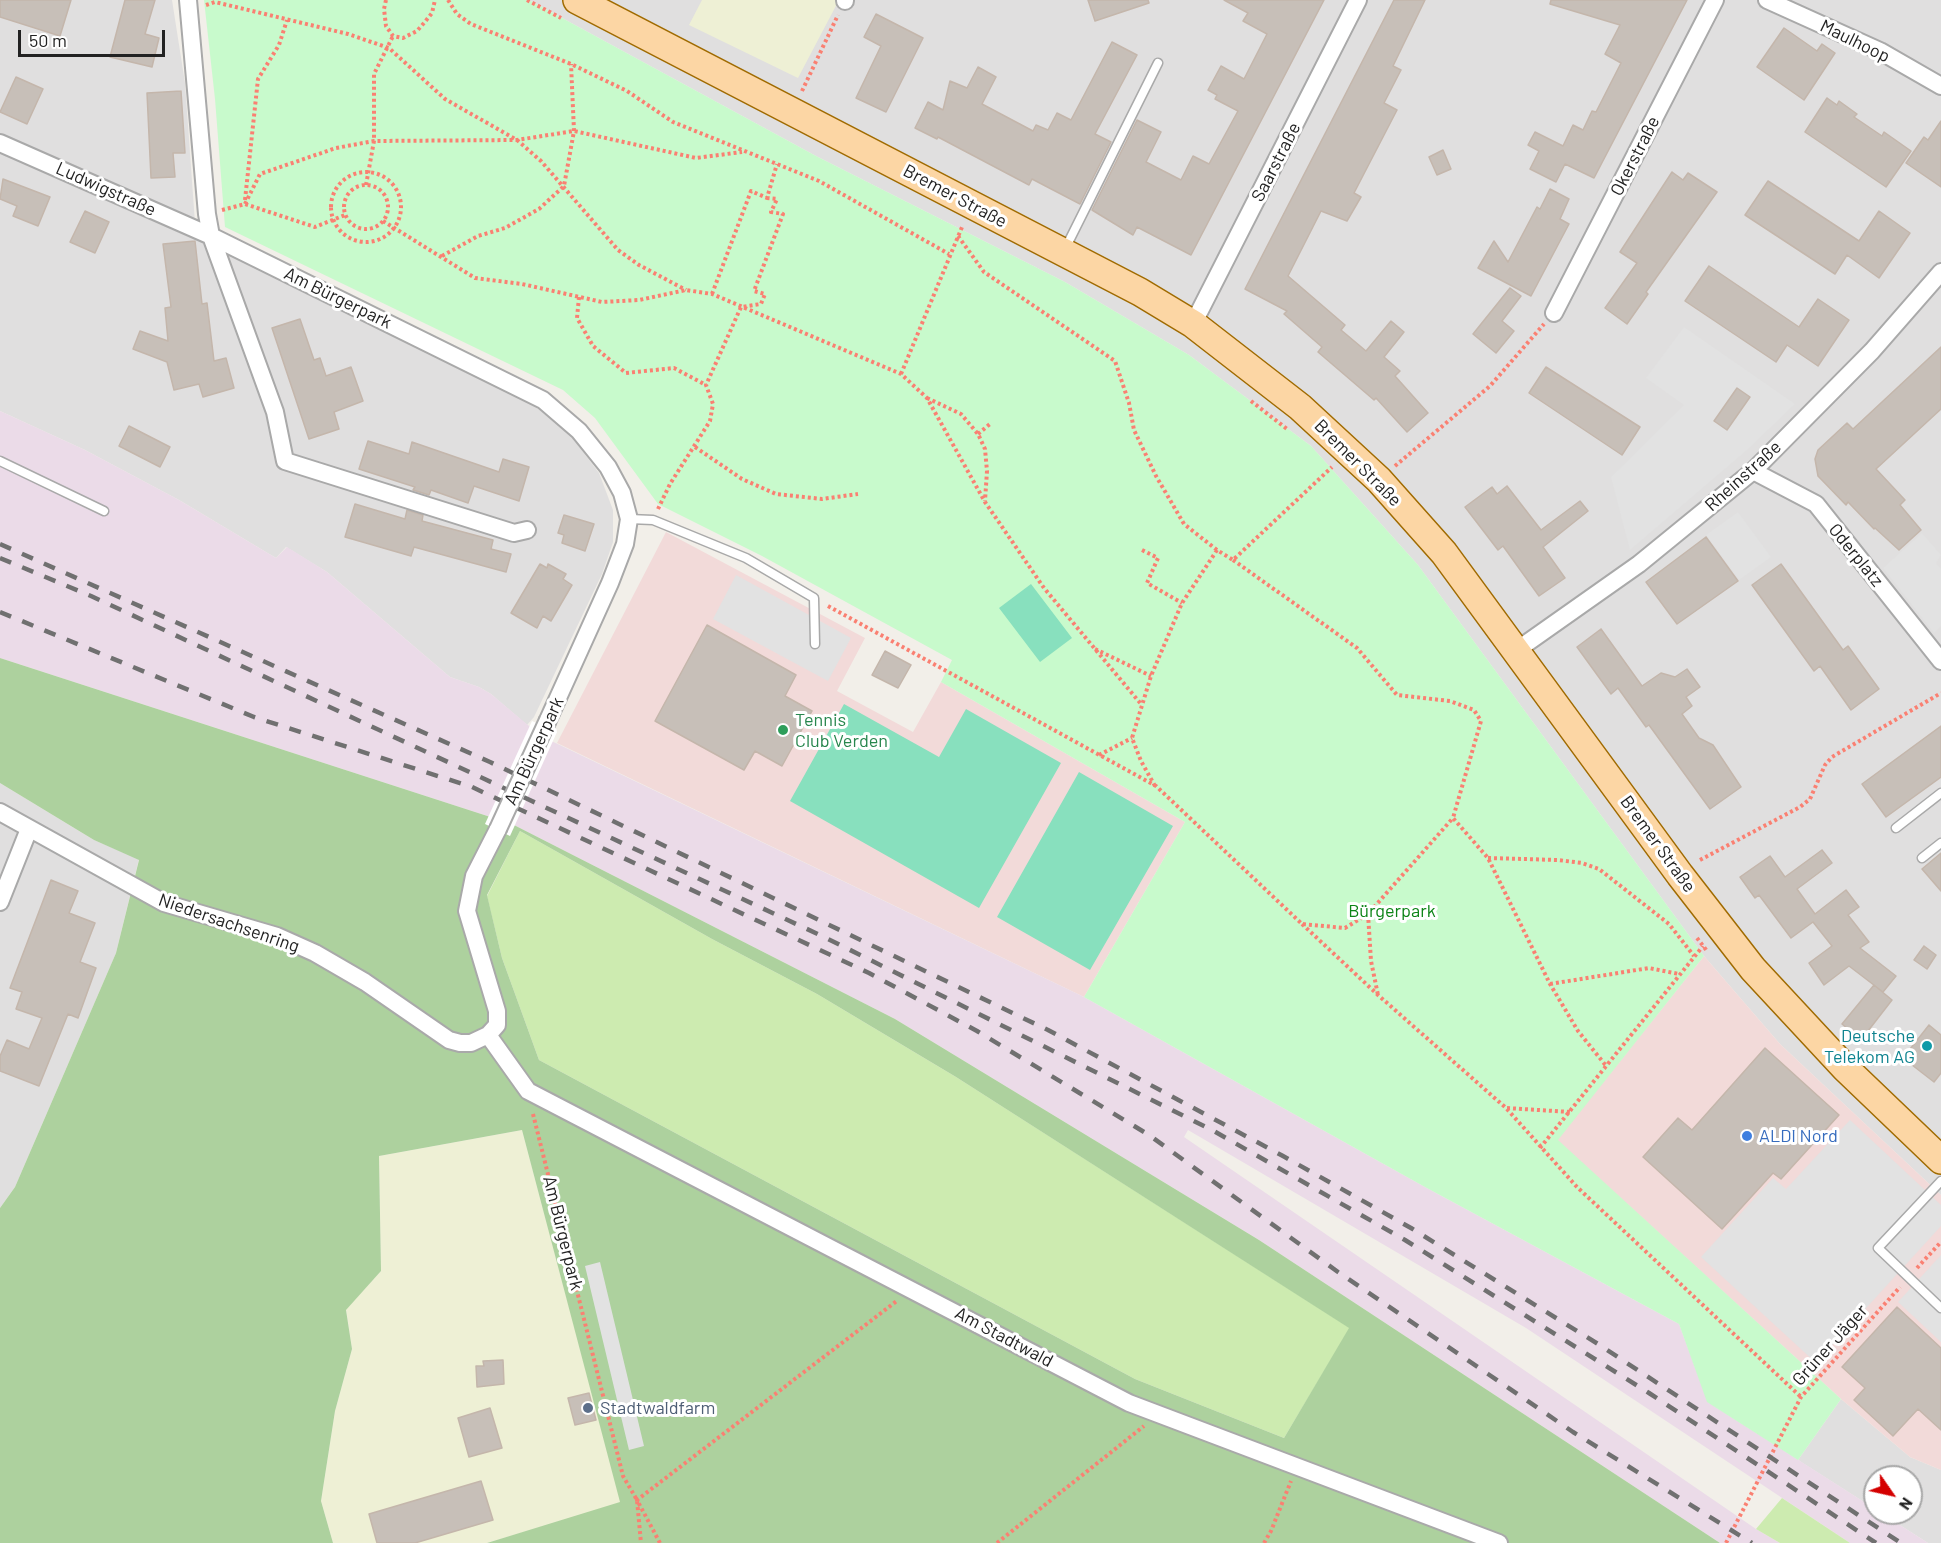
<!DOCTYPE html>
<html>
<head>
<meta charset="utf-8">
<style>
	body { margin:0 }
	#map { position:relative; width:1941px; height:1543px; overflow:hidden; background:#f2efe9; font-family:Barlow,sans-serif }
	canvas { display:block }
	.north { position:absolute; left:1863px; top:1465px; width:60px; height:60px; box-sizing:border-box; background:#fff; border:2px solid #a7a7a7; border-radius:50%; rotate:124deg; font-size:16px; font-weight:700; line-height:24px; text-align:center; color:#222 }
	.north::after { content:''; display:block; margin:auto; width:21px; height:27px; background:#d40000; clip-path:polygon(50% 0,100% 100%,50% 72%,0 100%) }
	.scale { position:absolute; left:18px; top:30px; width:147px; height:27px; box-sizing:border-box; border:3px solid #222; border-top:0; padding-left:8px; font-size:18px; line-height:21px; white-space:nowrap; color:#222; -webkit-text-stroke:4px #fff; paint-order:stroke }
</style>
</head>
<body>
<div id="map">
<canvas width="1941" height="1543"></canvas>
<div class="north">N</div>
<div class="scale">50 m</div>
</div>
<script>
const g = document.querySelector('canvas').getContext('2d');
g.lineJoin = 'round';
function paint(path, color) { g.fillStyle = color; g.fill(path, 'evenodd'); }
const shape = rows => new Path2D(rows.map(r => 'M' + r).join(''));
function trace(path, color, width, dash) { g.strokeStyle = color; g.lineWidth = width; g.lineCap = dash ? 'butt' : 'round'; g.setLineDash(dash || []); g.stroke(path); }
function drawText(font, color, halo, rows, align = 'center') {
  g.font = font + ' Barlow,sans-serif'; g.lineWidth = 6; g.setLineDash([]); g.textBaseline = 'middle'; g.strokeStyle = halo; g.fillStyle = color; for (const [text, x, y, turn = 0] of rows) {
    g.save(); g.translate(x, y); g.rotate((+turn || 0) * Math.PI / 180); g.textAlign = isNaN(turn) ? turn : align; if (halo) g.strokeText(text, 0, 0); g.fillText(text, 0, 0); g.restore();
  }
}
const residential = shape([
	[0,0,172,0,185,83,196,237,536,407,572,437,599,473,613,510,613,542,602,574,534,717,527,725,491,694,479,687,450,677,327,572,286,547,276,558,179,500,85,450,0,411],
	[529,0,1941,0,1941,1195,1780,1044,1704,956,1418,565,1311,446,1189,355,1065,282,816,156],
	[0,783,94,840,139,859,116,953,15,1187,0,1208],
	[1841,1399,1910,1457,1941,1470,1941,1543,1928,1543,1881,1513,1911,1513,1911,1477,1875,1477,1875,1509,1798,1460]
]);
const commercial = shape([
	[666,532,865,638,837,691,913,732,941,682,1185,822,1084,997,557,743],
	[1704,956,1780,1044,1941,1195,1941,1470,1910,1457,1841,1399,1557,1140]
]);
const industrial = shape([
	[0,411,85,450,179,500,276,558,287,547,327,572,450,677,479,687,491,694,541,736,1084,997,1425,1187,1679,1324,1708,1402,1875,1509,1875,1513,1881,1513,1928,1543,1850,1543,1526,1328,1188,1130,1184,1137,1756,1529,1780,1543,1720,1543,1259,1240,895,1019,512,824,0,658]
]);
const farmland = shape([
	[702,0,839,0,798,78,689,25],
	[522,1130,621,1503,487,1543,333,1543,321,1501,335,1411,352,1349,346,1309,381,1271,379,1156]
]);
const grass = shape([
	[520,831,712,939,817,994,956,1077,1350,1328,1284,1438,1135,1379,539,1060,502,958,487,896],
	[1782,1498,1850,1543,1780,1543,1756,1529]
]);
const forest = shape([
	[0,658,512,824,895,1019,1259,1240,1720,1543,487,1543,620,1502,522,1130,379,1156,381,1271,346,1310,352,1349,335,1411,321,1501,333,1543,0,1543,0,1208,15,1187,116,953,139,860,94,840,0,783],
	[520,831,712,939,817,994,956,1077,1349,1328,1284,1438,1135,1379,539,1060,502,958,487,895]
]);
const park = shape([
	[204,0,529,0,816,156,1065,282,1189,355,1311,446,1418,565,1704,956,1558,1140,1841,1399,1798,1460,1707,1402,1679,1324,1425,1187,1084,997,1185,822,941,682,952,660,762,556,658,504,595,418,563,390,225,227,215,99]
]);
const pitch = shape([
	[1031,584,1072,638,1040,662,999,608],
	[844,704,939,757,966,709,1061,763,979,908,790,801],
	[1079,772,1173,826,1090,970,997,917]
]);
const parking = shape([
	[1684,327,1795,404,1747,450,1630,550,1611,477,1684,405,1646,378],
	[1738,512,1771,557,1739,580,1706,535],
	[1922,533,1941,555,1936,563,1941,569,1941,626,1934,633,1883,568],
	[736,575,851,638,828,681,713,619],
	[1850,1120,1941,1205,1941,1226,1816,1363,1701,1257,1773,1178,1786,1189],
	[1941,1255,1941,1342,1898,1302],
	[600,1262,644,1446,629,1450,585,1266]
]);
const pier = shape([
	[532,721,557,732,510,836,485,824]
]);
const building = shape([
	[0,0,71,0,60,36,0,17,0,0],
	[125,0,155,0,145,34,159,38,152,67,110,57,125,0],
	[1088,0,1148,0,1149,3,1095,21,1088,0],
	[1224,0,1324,0,1191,255,1137,227,1133,235,1092,210,1137,120,1161,132,1146,162,1181,180,1193,156,1209,164,1238,111,1215,99,1217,95,1208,90,1221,66,1244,79,1267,34,1243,21,1248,13,1224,0],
	[1394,0,1425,0,1393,66,1401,70,1384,103,1397,110,1354,193,1361,197,1347,221,1321,211,1288,276,1345,325,1341,330,1366,351,1391,321,1404,332,1384,357,1400,371,1395,376,1428,413,1407,432,1376,398,1374,400,1318,352,1322,347,1284,314,1287,311,1245,289,1394,0],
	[1551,0,1687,0,1594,178,1565,164,1556,182,1530,169,1539,151,1528,145,1535,132,1563,146,1573,125,1583,130,1592,111,1596,112,1621,63,1605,54,1620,25,1550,4,1551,0],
	[876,14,923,38,886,112,856,98,881,46,864,37,876,14],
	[1784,28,1817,51,1822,44,1835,53,1804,100,1757,67,1784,28],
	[1112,42,1137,55,1095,134,1111,142,1080,204,1032,179,1029,185,938,137,937,139,915,128,928,102,943,110,950,81,967,88,978,67,996,77,982,104,1033,131,1036,125,1048,130,1057,113,1071,120,1112,42],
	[16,77,43,89,27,124,0,112,16,77],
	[181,91,185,153,173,153,175,177,151,178,147,93,181,91],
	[1827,98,1837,105,1839,101,1857,114,1854,117,1882,136,1884,132,1911,151,1886,187,1805,132,1827,98],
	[1941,121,1941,187,1906,163,1924,137,1928,140,1941,121],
	[1443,150,1451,169,1437,175,1429,157,1443,150],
	[1672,172,1683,180,1688,173,1717,192,1646,292,1648,294,1627,324,1605,308,1637,263,1620,252,1672,172],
	[3,179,50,197,38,226,13,216,17,206,0,199,3,179],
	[1768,181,1859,241,1879,211,1910,233,1879,278,1847,255,1835,274,1745,215,1768,181],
	[1550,189,1569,199,1560,219,1569,224,1531,296,1478,268,1494,241,1508,262,1537,207,1540,209,1550,189],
	[85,211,109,222,95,253,70,242,85,211],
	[195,241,202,304,207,303,214,361,226,358,234,388,203,397,199,384,174,390,167,362,133,349,140,331,168,341,165,308,171,307,163,244,195,241],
	[1709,266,1799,327,1818,299,1849,320,1818,366,1787,345,1776,362,1685,301,1709,266],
	[1510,288,1521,296,1502,321,1514,331,1496,353,1473,334,1510,288],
	[300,319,314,360,320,358,326,376,351,367,363,401,334,412,339,429,309,439,272,328,300,319],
	[1941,347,1941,409,1876,469,1905,500,1900,505,1921,530,1899,550,1875,528,1874,529,1848,502,1846,505,1818,476,1815,459,1818,450,1847,423,1853,429,1941,347],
	[1546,367,1640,427,1622,455,1529,393,1546,367],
	[1737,388,1750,397,1727,430,1714,421,1737,388],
	[129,426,170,447,160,467,119,446,129,426],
	[368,441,409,454,412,442,499,472,503,459,529,467,519,501,474,486,468,503,431,490,429,495,413,490,415,487,359,469,368,441],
	[1507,486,1541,530,1580,501,1588,511,1543,547,1565,578,1539,596,1503,546,1498,550,1465,507,1492,487,1497,494,1507,486],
	[355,504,405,519,407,510,423,515,422,521,493,540,491,549,511,554,506,572,414,547,411,556,345,537,355,504],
	[564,515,594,524,585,551,562,543,564,535,558,533,564,515],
	[1706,537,1738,581,1677,624,1646,582,1706,537],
	[540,564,547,568,548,564,566,574,563,579,572,585,551,621,543,616,537,628,511,613,540,564],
	[1781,564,1843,650,1848,646,1879,689,1851,710,1820,666,1814,671,1752,585,1781,564],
	[707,625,796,675,785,696,812,711,782,766,755,751,744,770,655,721,707,625],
	[1601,629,1642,686,1661,673,1675,677,1687,669,1700,687,1686,697,1692,706,1682,714,1699,738,1713,745,1741,787,1710,809,1649,725,1646,727,1618,688,1611,694,1577,647,1601,629],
	[885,651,911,665,898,688,872,675,885,651],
	[1941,726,1941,777,1886,817,1862,784,1941,726],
	[1822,850,1832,863,1797,889,1815,914,1846,890,1859,907,1848,915,1869,942,1860,948,1896,976,1883,992,1849,966,1824,985,1809,963,1832,946,1813,922,1791,938,1759,895,1755,898,1740,877,1770,856,1785,877,1822,850],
	[1941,853,1941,891,1922,869,1941,853],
	[51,880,78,891,69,913,95,923,80,962,96,968,78,1018,68,1014,39,1086,0,1071,0,1056,7,1040,29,1049,42,1018,16,1009,22,992,10,988,51,880],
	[1924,946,1936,955,1927,969,1914,960,1924,946],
	[1874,985,1892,1000,1861,1040,1842,1024,1874,985],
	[1929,1025,1941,1035,1941,1073,1934,1082,1903,1058,1929,1025],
	[1765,1048,1839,1115,1781,1179,1773,1173,1722,1229,1643,1157,1678,1118,1692,1130,1765,1048],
	[1897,1307,1941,1348,1941,1430,1918,1409,1893,1436,1854,1400,1865,1388,1842,1367,1897,1307],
	[503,1360,504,1384,477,1387,476,1366,484,1366,483,1361,503,1360],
	[589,1393,596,1420,575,1425,568,1398,589,1393],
	[490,1408,502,1448,469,1457,458,1418,490,1408],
	[481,1481,493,1520,415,1543,377,1543,369,1514,481,1481]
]);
const path = shape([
	[386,0,384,9,386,26,393,36,403,38,417,31,424,23,432,13,435,0],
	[448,0,457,14,471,24,571,64,627,91,673,122,819,181,949,254],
	[527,0,561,18],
	[206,5,215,2,348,34,389,48,445,99,517,140,541,161,618,250,639,265,686,290],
	[802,91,838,15],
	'331 207a35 35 0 1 1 70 0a35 35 0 1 1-70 0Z',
	[366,185,374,141,374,74,393,36],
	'344 207a22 22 0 1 1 44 0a22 22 0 1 1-44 0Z',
	[245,200,258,79,279,45,287,20],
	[245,204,260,174,336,148,374,141,517,140,574,131,696,158,742,152],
	[222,210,245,204,315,227,345,215],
	[383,221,475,278,522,284,602,302,639,300,686,290,712,294,901,374,927,398,985,502,1044,588,1141,704],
	[958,236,984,272,1115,361,1129,403,1134,430,1156,476,1184,524,1217,550],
	[442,256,478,236,505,228,539,209,564,186,574,131,571,64],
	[712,294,751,191,767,198,777,164],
	[579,297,577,318,593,346,626,373,674,368,706,385],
	[901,374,962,227],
	[927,398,961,414,978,434,985,449,987,471,985,501],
	[1251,401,1287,429],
	[978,434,990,424],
	[695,447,742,479,776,494,822,499,858,494],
	[1395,466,1490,386,1544,324],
	[658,509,670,484,710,421,713,404,706,385,741,307,761,304,765,294,754,291,783,214,771,212,777,199,767,198],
	[1142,550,1158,558,1147,583,1182,603],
	[1233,560,1357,648,1397,695,1450,701,1474,710,1481,721,1453,818],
	[828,606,1156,786,1302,924,1345,928,1368,914,1453,818,1488,858,1550,984,1578,1031,1607,1067],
	[1095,649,1151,676],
	[1099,755,1132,738],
	[1155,786,1141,761,1132,738,1151,676,1182,603,1217,550,1233,560,1332,467],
	[1488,858,1558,860,1582,863,1599,869,1669,924,1694,956],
	[1700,860,1800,807,1810,799,1825,765,1832,757,1941,693],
	[1368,914,1371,961,1378,995],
	[1302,924,1378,995,1506,1108,1577,1187,1801,1397],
	[1697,938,1707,951],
	[1550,984,1649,968,1679,974],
	[1507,1108,1570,1112],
	[533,1114,623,1476,637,1500,641,1543],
	[1540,1148,1703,946],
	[1917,1268,1941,1242],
	[660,1543,637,1500,898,1300],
	[997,1543,1144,1426],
	[1264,1543,1271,1531,1291,1481],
	[1726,1543,1801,1397,1900,1287]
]);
const lane = shape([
	[1065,249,1158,63],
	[0,461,104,511],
	[629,519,653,520,746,558,814,598,815,644],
	[1896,828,1941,793],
	[1922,858,1941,843],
	[1941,1181,1878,1248,1941,1308]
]);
const street = shape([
	[188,0,207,214,211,236,275,412,285,461,514,533,527,530],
	[1767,0,1880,51,1941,86],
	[845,1,845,0],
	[0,143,211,236,543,400,579,431,608,467,622,493,629,519,625,544,610,583,548,720],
	[1554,313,1715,0],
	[1193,324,1358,0],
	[1753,471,1816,504,1941,661],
	[1517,650,1639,564,1753,471,1872,351,1941,272],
	[0,812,164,903,277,936,315,953,365,982,449,1040,460,1043,471,1043,488,1035,497,1025,497,1011,467,911,474,876,498,829],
	[0,902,29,829],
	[488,1035,528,1091,1129,1403,1499,1543]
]);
const primary = shape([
	[577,0,1140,292,1193,324,1300,407,1379,480,1444,553,1680,875,1753,969,1846,1069,1941,1160]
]);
const rail = shape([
	[0,544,490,762,1048,1030,1283,1156,1411,1228,1598,1344,1901,1543],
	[0,558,91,596,822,936,1212,1130,1405,1240,1649,1393,1876,1543],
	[0,612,254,717,472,787,869,973,977,1031,1149,1135,1338,1272,1488,1374,1573,1432,1752,1543]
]);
const streetBridge = shape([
	[498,829,548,720]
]);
const markers = [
	[783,730,6,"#2e9e5b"],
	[1927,1046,6,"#0f9aa8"],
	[1747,1136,6,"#3f7fe0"],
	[588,1408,6,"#5c6f8a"]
];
const streetNames = [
	["Maulhoop",1855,41,26],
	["Okerstraße",1635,156,-63],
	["Saarstraße",1276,162,-63],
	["Ludwigstraße",106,189,24],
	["Bremer Straße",955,196,28],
	["Am Bürgerpark",338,298,26],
	["Bremer Straße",1358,463,45],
	["Rheinstraße",1743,476,-42],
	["Oderplatz",1856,555,51],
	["Am Bürgerpark",534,751,-65],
	["Bremer Straße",1658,844,54],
	["Niedersachsenring",229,923,19],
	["Am Bürgerpark",563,1233,76],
	["Am Stadtwald",1004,1337,28],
	["Grüner Jäger",1830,1345,-48]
];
const leisureNames = [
	["Tennis",795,720],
	["Club Verden",795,741]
];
const parkNames = [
	["Bürgerpark",1392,911]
];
const cultureNames = [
	["Deutsche",1915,1036],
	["Telekom AG",1915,1057]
];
const shopNames = [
	["ALDI Nord",1759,1136]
];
const serviceNames = [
	["Stadtwaldfarm",600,1408]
];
paint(residential, '#e0dfdf');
paint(commercial, '#f2dad9');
paint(industrial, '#ebdbe8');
paint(farmland, '#eef0d5');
paint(grass, '#cdebb0');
paint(forest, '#add19e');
paint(park, '#c8facc');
paint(pitch, '#88e0be');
paint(parking, '#e2e2e2');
paint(pier, '#fff');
paint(building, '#c7bfb8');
trace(building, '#c4b6ab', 1.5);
trace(lane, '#a9a9a9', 11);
trace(street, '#a9a9a9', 20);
trace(primary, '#a06b00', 30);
trace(path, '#fa8072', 4, [3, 3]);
trace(lane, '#fff', 8);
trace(street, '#fff', 16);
trace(primary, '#fcd6a4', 27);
trace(rail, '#707070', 4.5, [12, 12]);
trace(streetBridge, '#a9a9a9', 20, []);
trace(streetBridge, '#fff', 16);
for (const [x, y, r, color] of markers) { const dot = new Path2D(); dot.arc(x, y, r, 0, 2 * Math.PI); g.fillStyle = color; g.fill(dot); trace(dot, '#fff', 2); }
drawText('18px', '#222', '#fff', streetNames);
drawText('18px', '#27864d', '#fff', leisureNames, 'left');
drawText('18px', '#0c8416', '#fff', parkNames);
drawText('18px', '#0d838f', '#fff', cultureNames, 'right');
drawText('18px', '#366cbe', '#fff', shopNames, 'left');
drawText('18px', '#4e5e75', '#fff', serviceNames, 'left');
</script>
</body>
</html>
